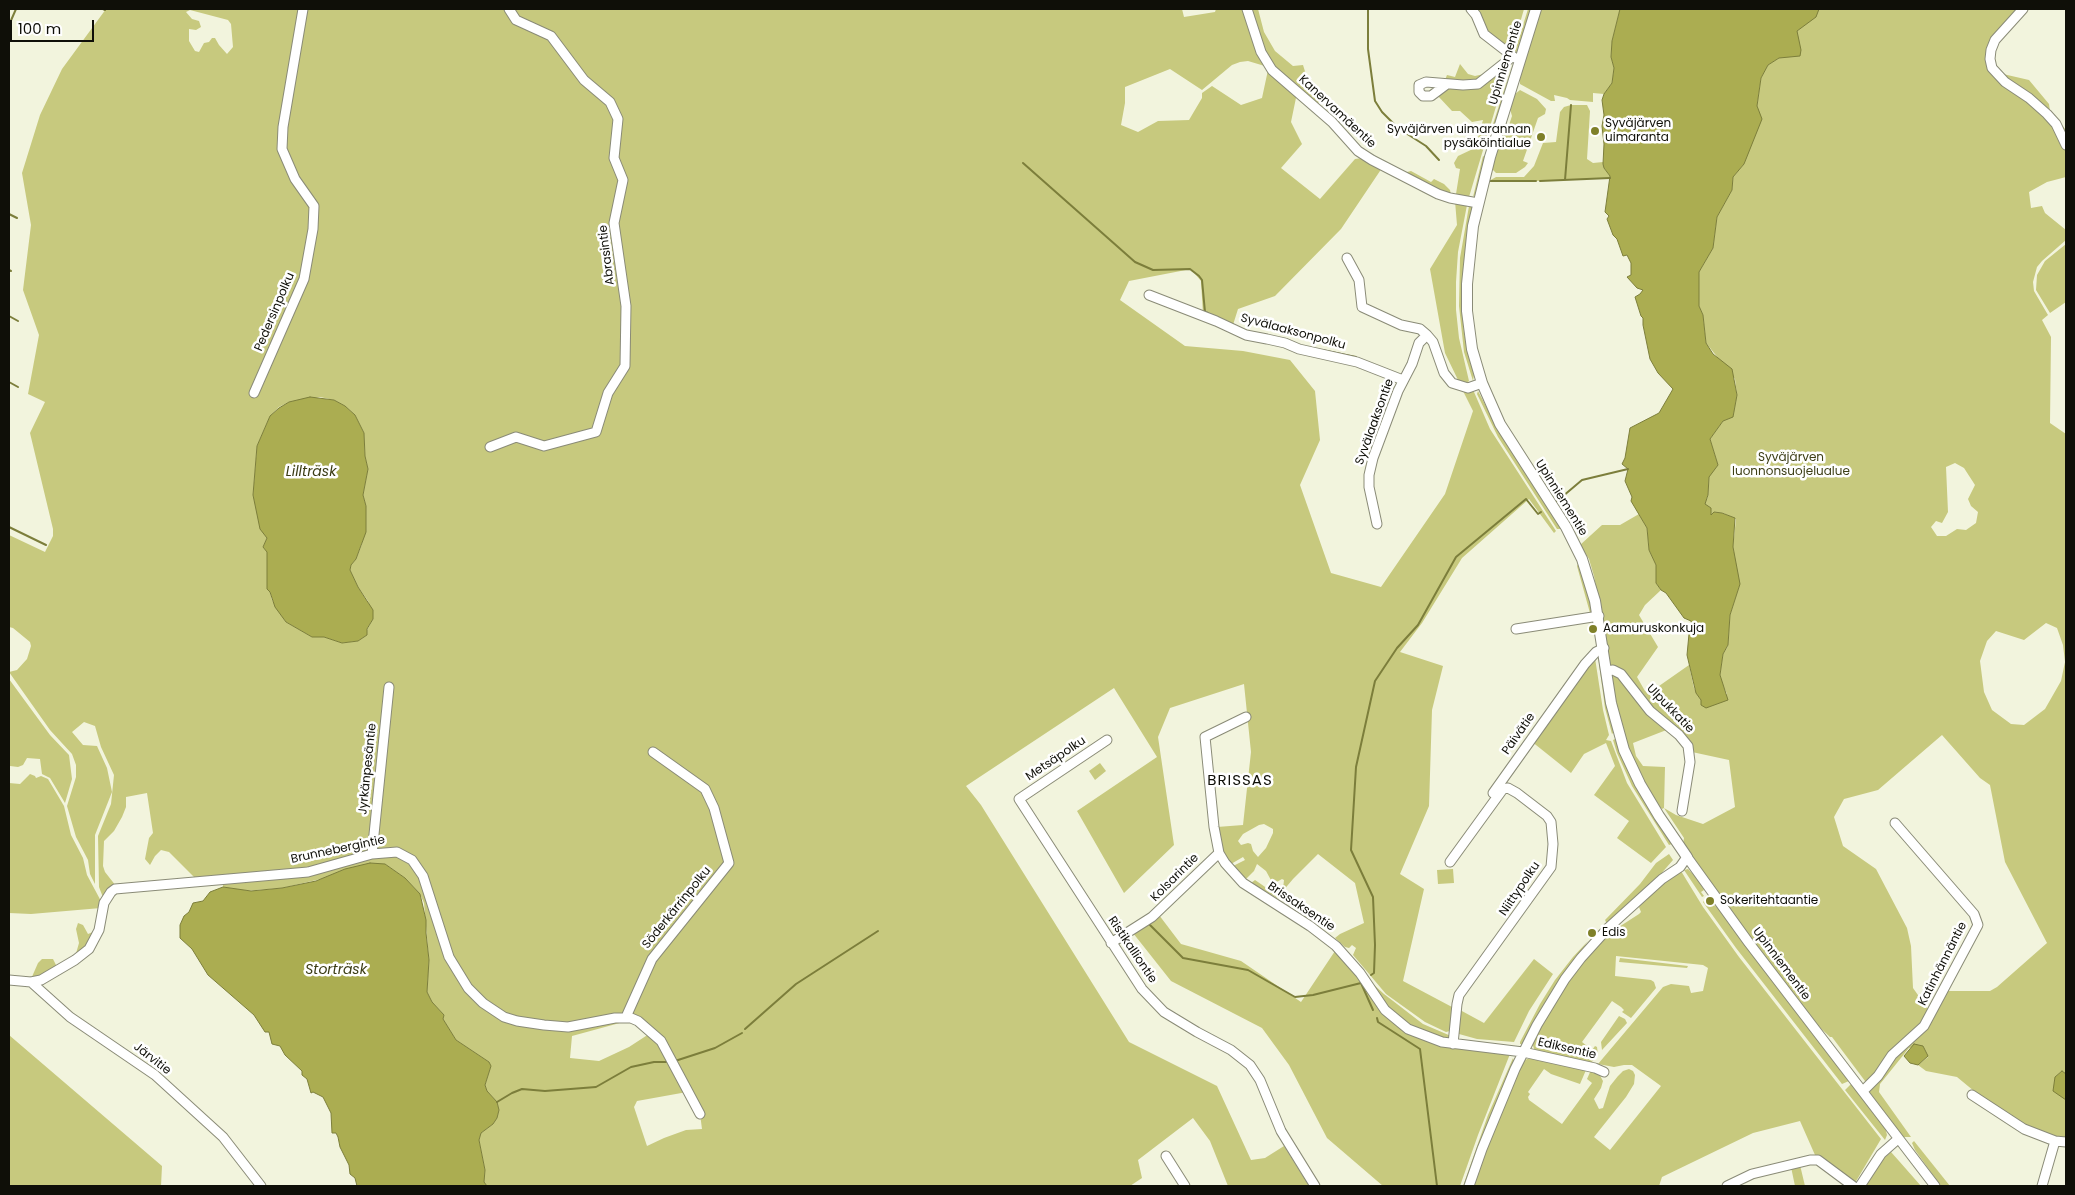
<!DOCTYPE html>
<html>
<head>
<meta charset="utf-8">
<style>
	body { margin:0 }
	#map { position:relative; width:2075px; height:1195px; overflow:hidden; background:#f2f4dd; font-family:Poppins,sans-serif }
	canvas { display:block }
	.frame { position:absolute; inset:0; border:10px solid #0f0f08; pointer-events:none }
	.scale { position:absolute; left:10px; top:20px; width:84px; height:22px; box-sizing:border-box; border:2px solid #0f0f08; border-top:0; padding-left:6px; font-size:15px; line-height:18px; white-space:nowrap; color:#0f0f08; -webkit-text-stroke:4px #fff; paint-order:stroke }
</style>
</head>
<body>
<div id="map">
<canvas width="2075" height="1195"></canvas>
<div class="frame"></div>
<div class="scale">100 m</div>
</div>
<script>
const g = document.querySelector('canvas').getContext('2d');
g.lineJoin = 'round';
function paint(path, color) { g.fillStyle = color; g.fill(path, 'evenodd'); }
const shape = rows => new Path2D(rows.map(r => 'M' + r).join(''));
function trace(path, color, width, dash) { g.strokeStyle = color; g.lineWidth = width; g.lineCap = dash ? 'butt' : 'round'; g.setLineDash(dash || []); g.stroke(path); }
function drawText(font, color, halo, rows, align = 'center') {
  g.font = font + ' Poppins,sans-serif'; g.lineWidth = 5; g.setLineDash([]); g.textBaseline = 'middle'; g.strokeStyle = halo; g.fillStyle = color; for (const [text, x, y, turn = 0] of rows) {
    g.save(); g.translate(x, y); g.rotate((+turn || 0) * Math.PI / 180); g.textAlign = isNaN(turn) ? turn : align; if (halo) g.strokeText(text, 0, 0); g.fillText(text, 0, 0); g.restore();
  }
}
const green = shape([
	[106,9,1182,9,1184,17,1215,12,1216,9,1245,9,1268,67,1248,61,1240,62,1232,65,1202,90,1170,69,1125,87,1125,103,1121,125,1138,132,1158,121,1189,120,1202,98,1202,93,1212,86,1241,105,1262,98,1268,70,1297,93,1291,122,1302,144,1281,168,1320,199,1355,159,1362,158,1382,168,1341,229,1275,296,1238,309,1232,328,1203,314,1201,281,1191,269,1129,281,1120,300,1185,346,1243,351,1290,360,1315,391,1320,440,1300,485,1331,573,1381,587,1445,494,1473,411,1463,391,1470,390,1474,392,1490,429,1556,531,1554,533,1529,499,1462,558,1422,623,1400,652,1443,666,1432,710,1429,806,1400,874,1424,889,1403,981,1452,1007,1450,1031,1446,1032,1425,1022,1386,994,1353,955,1356,948,1352,945,1349,948,1345,947,1335,938,1340,934,1364,923,1355,883,1318,854,1293,879,1277,898,1251,883,1255,880,1271,891,1283,889,1284,880,1282,879,1275,883,1272,882,1266,871,1257,864,1254,871,1246,879,1233,866,1245,860,1243,857,1231,864,1227,858,1222,849,1217,827,1243,825,1251,752,1244,684,1170,708,1158,737,1174,845,1124,893,1077,811,1157,757,1114,688,966,786,981,805,1129,1042,1217,1086,1251,1160,1265,1158,1284,1146,1309,1186,1228,1186,1210,1141,1193,1118,1138,1160,1142,1178,1130,1186,487,1186,484,1182,485,1170,479,1140,481,1133,493,1124,497,1118,499,1110,497,1102,487,1091,485,1085,491,1066,489,1062,456,1040,443,1019,444,1015,432,1002,427,992,429,960,424,903,420,894,405,878,385,864,345,869,325,878,282,888,243,891,223,887,223,883,201,884,169,852,161,850,155,856,150,865,145,859,149,838,153,833,147,793,126,797,126,807,122,817,114,831,104,841,103,866,105,872,116,886,104,900,99,887,98,836,111,804,114,775,101,747,95,726,84,722,72,732,83,745,97,746,107,768,112,792,95,835,95,884,90,874,88,860,76,837,67,806,76,777,76,765,72,754,50,730,9,672,17,670,27,659,31,646,30,642,13,628,9,627,9,535,45,552,53,536,53,529,30,433,45,402,28,394,39,335,23,290,31,225,22,173,40,115,62,69],
	[190,10,228,20,231,24,233,47,227,54,219,45,215,38,212,38,209,42,204,43,199,52,195,51,189,41,189,29,196,30,201,27,199,21,192,19,186,12],
	[320,397,334,400,345,406,355,415,364,433,365,456,368,469,363,495,366,506,362,544,356,559,351,565,350,570,358,587,368,601,373,619,367,630,367,635,358,641,342,643,324,637,312,637,286,622,272,600,270,592,267,589,267,551,263,547,267,538,253,495,257,446,270,416,279,407,289,402],
	[1264,824,1273,829,1273,833,1266,848,1258,857,1253,851,1251,844,1248,843,1241,845,1238,841,1243,834,1259,825],
	[627,1021,643,1024,649,1034,629,1047,599,1061,570,1058,572,1036],
	[687,1092,700,1114,702,1129,686,1130,664,1138,647,1146,634,1107,637,1101],
	[1248,9,1258,9,1264,32,1275,51,1293,66,1303,65,1308,81,1319,102,1315,105,1269,63],
	[1474,9,1524,9,1512,51,1488,36],
	[1528,9,1532,9,1517,53,1515,51],
	[1541,9,1620,9,1612,41,1611,57,1614,68,1612,83,1604,94,1593,93,1593,102,1570,100,1567,98,1554,95,1555,101,1551,101,1520,84,1520,75],
	[1819,9,2019,9,1993,37,1988,62,2039,110,2060,137,2066,152,2066,177,2047,182,2029,192,2031,208,2042,206,2045,213,2066,230,2066,240,2042,261,2037,267,2033,282,2034,291,2048,315,2042,320,2051,337,2050,423,2066,434,2066,1074,2062,1071,2055,1077,2066,1090,2066,1086,2066,1140,2053,1138,2027,1127,1980,1096,1957,1077,1926,1071,1918,1065,1928,1057,1923,1046,1909,1048,1880,1084,1879,1092,1911,1137,1904,1137,1900,1133,1870,1093,1869,1088,1892,1059,1927,1028,1945,991,1990,991,1997,987,2047,943,2005,862,1990,785,1980,778,1942,735,1878,790,1844,799,1834,817,1843,846,1876,869,1907,928,1911,946,1913,988,1930,1012,1924,1023,1870,1081,1865,1081,1832,1037,1830,1037,1812,1020,1787,987,1683,844,1684,838,1664,808,1662,809,1649,795,1634,764,1618,719,1611,679,1615,673,1669,729,1633,743,1636,756,1643,766,1665,767,1664,808,1676,815,1703,824,1735,807,1729,760,1692,752,1610,665,1594,576,1589,559,1580,545,1602,525,1620,525,1639,514,1647,528,1649,550,1656,565,1656,583,1661,590,1645,605,1639,615,1658,647,1637,677,1645,691,1649,693,1689,665,1694,688,1701,700,1701,705,1710,706,1727,694,1721,681,1720,675,1723,654,1728,646,1730,615,1739,587,1733,547,1736,519,1723,513,1714,512,1711,515,1711,508,1705,505,1705,502,1708,497,1709,476,1718,465,1710,439,1723,421,1733,416,1737,395,1735,379,1706,343,1703,315,1699,306,1699,272,1713,248,1717,217,1732,190,1733,177,1744,164,1759,114,1757,106,1761,78,1768,65,1779,58,1796,35,1797,31],
	[1955,463,1964,468,1975,485,1968,499,1971,506,1978,512,1976,523,1966,530,1957,529,1946,536,1937,536,1931,527,1936,521,1942,523,1948,512,1946,467],
	[2046,623,2057,628,2063,645,2065,662,2061,681,2045,709,2024,725,2011,724,1992,710,1984,692,1980,661,1987,641,1996,631,2024,640],
	[2004,35,1996,47,1994,60,1996,69,2003,74,2029,80,2049,104,2050,111,2066,130,2066,141,2063,134,1995,71,1993,49],
	[1509,63,1469,197,1461,198,1456,194,1460,169,1456,168,1454,163,1458,156,1475,148,1483,120,1472,122,1460,111,1452,111,1438,96,1447,87,1477,87],
	[1513,63,1493,130,1492,131,1491,130],
	[1460,64,1468,74,1475,76,1484,74,1479,82,1445,80,1447,75,1455,77],
	[1520,90,1537,99,1546,109,1545,114,1538,118,1523,161,1528,163,1525,167,1516,173,1496,173,1492,169,1501,138,1508,128,1512,116,1510,109,1515,94],
	[1571,105,1587,105,1590,111,1587,159,1593,163,1603,162,1604,168,1610,176,1610,178,1536,181,1489,181,1496,177,1524,177,1534,166,1543,143,1556,142,1560,112,1564,107],
	[1483,156,1485,157,1483,168,1476,194,1473,197],
	[1411,171,1431,182,1434,179,1444,184,1450,190,1451,195,1448,195,1407,174,1407,172],
	[1455,201,1467,205,1458,252,1456,282,1456,310,1459,338,1469,381,1465,384,1459,382,1445,353,1430,269,1457,225],
	[1471,205,1473,207,1464,260,1462,306,1464,333,1474,375,1473,381,1464,352,1459,306,1460,258,1469,206],
	[2066,244,2066,302,2050,313,2036,290,2037,275,2045,261],
	[1478,391,1501,435,1560,525,1560,529,1557,529,1498,437,1477,394],
	[1578,564,1591,600,1592,611,1590,613,1577,566],
	[1598,656,1599,656,1614,732,1612,734,1605,708],
	[1595,658,1603,710,1609,735,1606,740,1611,741,1627,783,1666,847,1651,863,1617,838,1629,821,1594,795,1615,766,1606,743,1584,754,1571,773,1531,741],
	[9,679,50,735,69,755,72,779,65,803,50,778,42,774,40,759,27,758,23,765,18,767,10,766,9,780],
	[1615,739,1636,788,1672,844,1669,845,1632,786,1617,753,1613,740],
	[1100,763,1106,771,1095,780,1089,771],
	[30,774,35,776,36,778,41,776,48,779,64,806,71,835,83,858,87,875,102,903,101,908,31,914,9,913,9,783,20,784],
	[1669,854,1673,860,1653,883,1608,923,1606,922,1605,920,1640,884,1656,863],
	[1453,869,1454,883,1438,884,1437,870],
	[1688,869,1697,878,1704,890,1701,892,1704,896,1702,897,1684,870],
	[1681,871,1703,907,1739,957,1881,1139,1855,1183,1815,1155,1800,1121,1753,1133,1662,1177,1659,1186,1473,1186,1480,1163,1521,1063,1527,1059,1534,1058,1586,1070,1580,1084,1551,1074,1544,1069,1528,1092,1530,1094,1528,1097,1529,1100,1562,1124,1592,1083,1587,1079,1591,1070,1597,1070,1603,1081,1601,1088,1594,1099,1599,1109,1603,1108,1610,1086,1618,1076,1623,1071,1629,1069,1633,1071,1635,1075,1634,1084,1626,1097,1594,1137,1610,1150,1661,1086,1632,1065,1624,1065,1614,1067,1598,1064,1663,987,1671,984,1689,986,1691,993,1703,991,1708,968,1703,965,1616,956,1615,976,1651,980,1654,982,1656,988,1631,1018,1622,1012,1624,1010,1621,1007,1612,1001,1582,1042,1592,1050,1595,1046,1597,1047,1598,1055,1591,1063,1537,1051,1534,1049,1532,1042,1534,1037,1570,977,1608,934,1639,914,1641,912,1639,907,1643,902,1672,875],
	[1706,899,1722,911,1849,1081,1842,1084,1736,948,1703,902],
	[1159,915,1181,944,1241,961,1301,1002,1335,951,1404,1030,1510,1054,1478,1135,1460,1186,1383,1186,1327,1138,1289,1065,1262,1028,1171,981,1133,933],
	[78,923,83,925,88,934,93,932,85,948,75,957,79,943,76,929],
	[1588,941,1552,992,1523,1044,1520,1044,1520,1042,1540,1004,1555,980,1573,957],
	[1620,958,1688,966,1687,968,1619,962],
	[42,959,53,959,57,967,44,975,31,979,38,963],
	[1534,959,1553,974,1529,1011,1514,1042,1477,1039,1459,1034,1460,1010,1484,1023],
	[1372,983,1384,994,1423,1024,1451,1036,1449,1040,1423,1034,1390,1012],
	[1619,1016,1625,1019,1627,1023,1602,1050,1601,1042],
	[9,1035,162,1166,161,1186,9,1186],
	[1513,1058,1514,1061,1466,1186,1463,1186,1488,1115],
	[1851,1084,1885,1127,1887,1135,1885,1140,1845,1090],
	[1914,1141,1950,1186,1941,1186,1938,1182,1915,1150,1912,1143],
	[1891,1152,1899,1161,1921,1186,1862,1186,1872,1168],
	[1800,1165,1805,1186,1795,1186,1791,1167]
]);
const water = shape([
	[1620,9,1819,9,1816,17,1797,31,1801,50,1800,56,1779,58,1768,65,1761,78,1757,106,1762,119,1744,164,1733,177,1732,190,1717,217,1713,248,1699,272,1699,306,1703,315,1706,343,1713,354,1732,369,1737,395,1733,417,1723,421,1710,439,1718,465,1709,477,1708,495,1705,504,1711,508,1711,515,1714,512,1722,513,1735,518,1733,547,1740,584,1730,615,1728,645,1723,654,1720,675,1728,700,1706,708,1701,705,1701,700,1696,693,1687,655,1689,634,1692,626,1691,621,1684,618,1666,593,1661,590,1656,583,1656,565,1649,550,1647,528,1631,501,1632,497,1625,481,1628,469,1622,464,1625,458,1630,428,1659,413,1673,389,1658,373,1650,359,1643,325,1643,318,1641,316,1635,297,1640,294,1643,290,1637,288,1627,277,1631,275,1631,263,1627,255,1623,256,1617,239,1613,235,1607,219,1609,216,1605,212,1610,176,1604,168,1603,164,1604,144,1602,126,1604,115,1602,100,1604,94,1612,83,1614,68,1611,57,1612,41,1620,9],
	[310,397,334,400,345,406,355,415,364,433,365,456,368,469,363,495,366,506,366,532,356,559,351,565,350,570,358,587,373,610,373,619,367,629,367,635,358,641,342,643,324,637,312,637,286,622,275,607,270,592,267,589,267,552,263,547,267,538,260,529,253,495,257,446,270,416,279,408,289,402,310,397],
	[370,863,385,864,405,878,420,894,426,920,426,933,429,960,427,992,432,1002,444,1015,443,1019,456,1040,489,1062,491,1066,485,1085,487,1091,497,1102,499,1110,497,1118,493,1124,481,1133,479,1140,485,1170,484,1182,487,1186,357,1186,355,1178,350,1174,349,1165,340,1147,338,1137,336,1133,332,1133,331,1113,323,1097,313,1092,311,1093,307,1079,302,1075,302,1071,285,1055,280,1046,272,1044,269,1032,265,1032,254,1015,208,975,192,949,180,938,180,925,184,916,189,912,193,903,203,901,210,892,223,887,251,891,282,888,316,881,345,869,370,863],
	[1914,1044,1923,1046,1928,1056,1918,1065,1910,1063,1904,1056,1914,1044],
	[2062,1071,2066,1074,2066,1100,2053,1091,2055,1077,2062,1071]
]);
const stream = shape([
	[103,9,105,10],
	[1368,9,1368,49,1375,101,1382,112,1398,128,1426,146,1439,160],
	[9,25,16,9],
	[1023,163,1135,262,1153,270,1190,269,1199,276,1202,280,1205,312,1208,313],
	[1565,180,1571,105],
	[1489,181,1536,181],
	[1540,181,1610,178],
	[9,214,17,218],
	[9,270,11,271],
	[9,316,18,321],
	[1322,350,1356,357],
	[9,382,18,387],
	[1556,502,1582,480,1628,469],
	[9,527,46,545],
	[1150,925,1183,958,1248,970,1295,997,1313,995,1361,983,1373,1010],
	[1371,975,1374,973,1375,945,1373,897,1351,850,1356,767,1375,681,1397,648,1418,625,1456,557,1526,499,1538,514,1541,512],
	[1377,1018,1378,1022,1420,1049,1437,1186],
	[745,1029,796,984,878,931],
	[675,1061,715,1048,742,1033],
	[497,1102,512,1093,522,1089,545,1091,596,1087,631,1067,654,1062,669,1062]
]);
const minor = shape([
	[1247,9,1261,52,1272,70,1332,122,1358,151,1372,160,1438,194,1450,198,1478,203],
	[1471,9,1476,15,1484,34,1515,58],
	[2023,9,1995,40,1991,50,1990,59,1992,68,2005,82,2029,98,2047,114,2056,124,2066,145],
	[1447,84,1431,96,1423,96,1419,92,1419,85,1426,82,1463,85,1478,84,1512,57],
	[1347,258,1359,280,1362,307,1401,325,1420,329,1427,335,1433,342,1444,373,1452,383,1468,388,1482,383],
	[1149,295,1216,321,1246,335,1267,339,1285,343,1299,349,1357,362,1403,380],
	[254,393,304,279,313,229,314,206,295,179,282,149,283,127,303,9],
	[490,447,516,437,544,446,596,432,608,393,625,366,626,306,614,223,623,180,614,158,618,119,610,102,584,80,551,36,516,20,509,9],
	[1377,524,1369,487,1369,475,1373,458,1398,391,1412,364,1419,343,1427,335],
	[1516,629,1599,616],
	[1607,671,1613,670,1621,674,1650,711,1679,735,1688,746,1690,762,1682,811],
	[1107,740,1019,799,1142,989,1164,1012,1197,1032,1231,1050,1250,1065,1260,1080,1281,1131,1315,1186],
	[1493,793,1585,664,1596,652,1604,648],
	[1219,853,1225,863,1243,883,1310,926,1336,946,1360,973,1385,1010,1408,1029,1442,1042,1523,1052,1595,1068,1604,1072],
	[372,854,389,687],
	[1687,857,1749,943,1935,1186],
	[1450,862,1503,789,1508,788,1517,793,1547,816,1551,822,1553,844,1551,867,1459,995,1457,1004,1453,1044],
	[1111,943,1152,917,1219,853,1214,827,1205,737,1246,717],
	[9,980,31,982,41,980,75,960,89,949,99,930,104,903,111,892,115,889,308,872,372,854,397,852,412,860,423,876,449,957,468,988,483,1003,504,1017,517,1021,544,1025,568,1027,615,1018,631,1018,638,1021,661,1041,700,1114],
	[31,982,70,1017,155,1075,223,1137,261,1186],
	[626,1017,652,959,729,863,714,808,705,789,653,752],
	[1863,1091,1878,1076,1892,1055,1924,1026,1978,925,1974,914,1895,823],
	[1972,1095,2024,1129,2055,1141,2066,1142],
	[1166,1156,1185,1186],
	[1469,1186,1482,1149,1515,1069,1537,1025,1565,979,1581,958,1609,927,1662,879,1680,867,1687,857],
	[1727,1186,1752,1174,1810,1160,1818,1160,1853,1186],
	[1860,1186,1881,1154,1898,1139],
	[2042,1186,2055,1141]
]);
const major = shape([
	[1536,9,1490,157,1473,226,1467,284,1467,311,1472,349,1482,383,1500,424,1566,527,1582,559,1595,601,1611,703,1624,750,1640,784,1659,816,1687,857]
]);
const markers = [
	[1595,131,5,"#7f8029"],
	[1541,137,5,"#7f8029"],
	[1593,629,5,"#7f8029"],
	[1710,901,5,"#7f8029"],
	[1592,933,5,"#7f8029"]
];
const streetNames = [
	["Upinniementie",1506,63,-73],
	["Kanervamäentie",1337,112,43],
	["Abrasintie",607,255,-97],
	["Pedersinpolku",275,312,-67],
	["Syvälaaksonpolku",1293,332,15],
	["Syvälaaksontie",1375,422,-70],
	["Upinniementie",1561,498,58],
	["Ulpukkatie",1670,709,46],
	["Päivätie",1519,734,-55],
	["Metsäpolku",1056,759,-34],
	["Jyrkänpesäntie",368,769,-84],
	["Brunnebergintie",338,850,-12],
	["Kolsarintie",1175,878,-45],
	["Niittypolku",1520,889,-56],
	["Brissaksentie",1301,907,34],
	["Söderkärrinpolku",677,908,-51],
	["Ristikalliontie",1132,950,56],
	["Upinniementie",1781,964,53],
	["Katinhännäntie",1943,964,-63],
	["Ediksentie",1567,1049,13],
	["Järvitie",152,1059,38]
];
const poiNames = [
	["Syväjärven",1605,124],
	["uimaranta",1605,138],
	["Syväjärven uimarannan",1531,130,"right"],
	["pysäköintialue",1531,144,"right"],
	["Aamuruskonkuja",1603,629],
	["Sokeritehtaantie",1720,901],
	["Edis",1602,933]
];
const parkNames = [
	["Syväjärven",1791,458],
	["luonnonsuojelualue",1791,472]
];
const waterNames = [
	["Lillträsk",311,472],
	["Storträsk",336,970]
];
const quarterNames = [
	["BRISSAS",1240,781]
];
paint(green, '#c7c97e');
paint(water, '#abad51');
trace(water, '#7c7e3b', 1);
trace(stream, '#7c7e3b', 2);
trace(minor, '#8a8b77', 11);
trace(major, '#8a8b77', 12);
trace(minor, '#fff', 9);
trace(major, '#fff', 10);
for (const [x, y, r, color] of markers) { const dot = new Path2D(); dot.arc(x, y, r, 0, 2 * Math.PI); g.fillStyle = color; g.fill(dot); trace(dot, '#fff', 2); }
drawText('12px', '#0f0f08', '#fff', streetNames);
drawText('12px', '#0f0f08', '#fff', poiNames, 'left');
drawText('12px', '#3e3f17', '#fff', parkNames);
drawText('italic 14px', '#3c3d16', '#fff', waterNames);
g.letterSpacing = '1px';
drawText('15px', '#0f0f08', '#fff', quarterNames);
g.letterSpacing = '0px';
</script>
</body>
</html>
